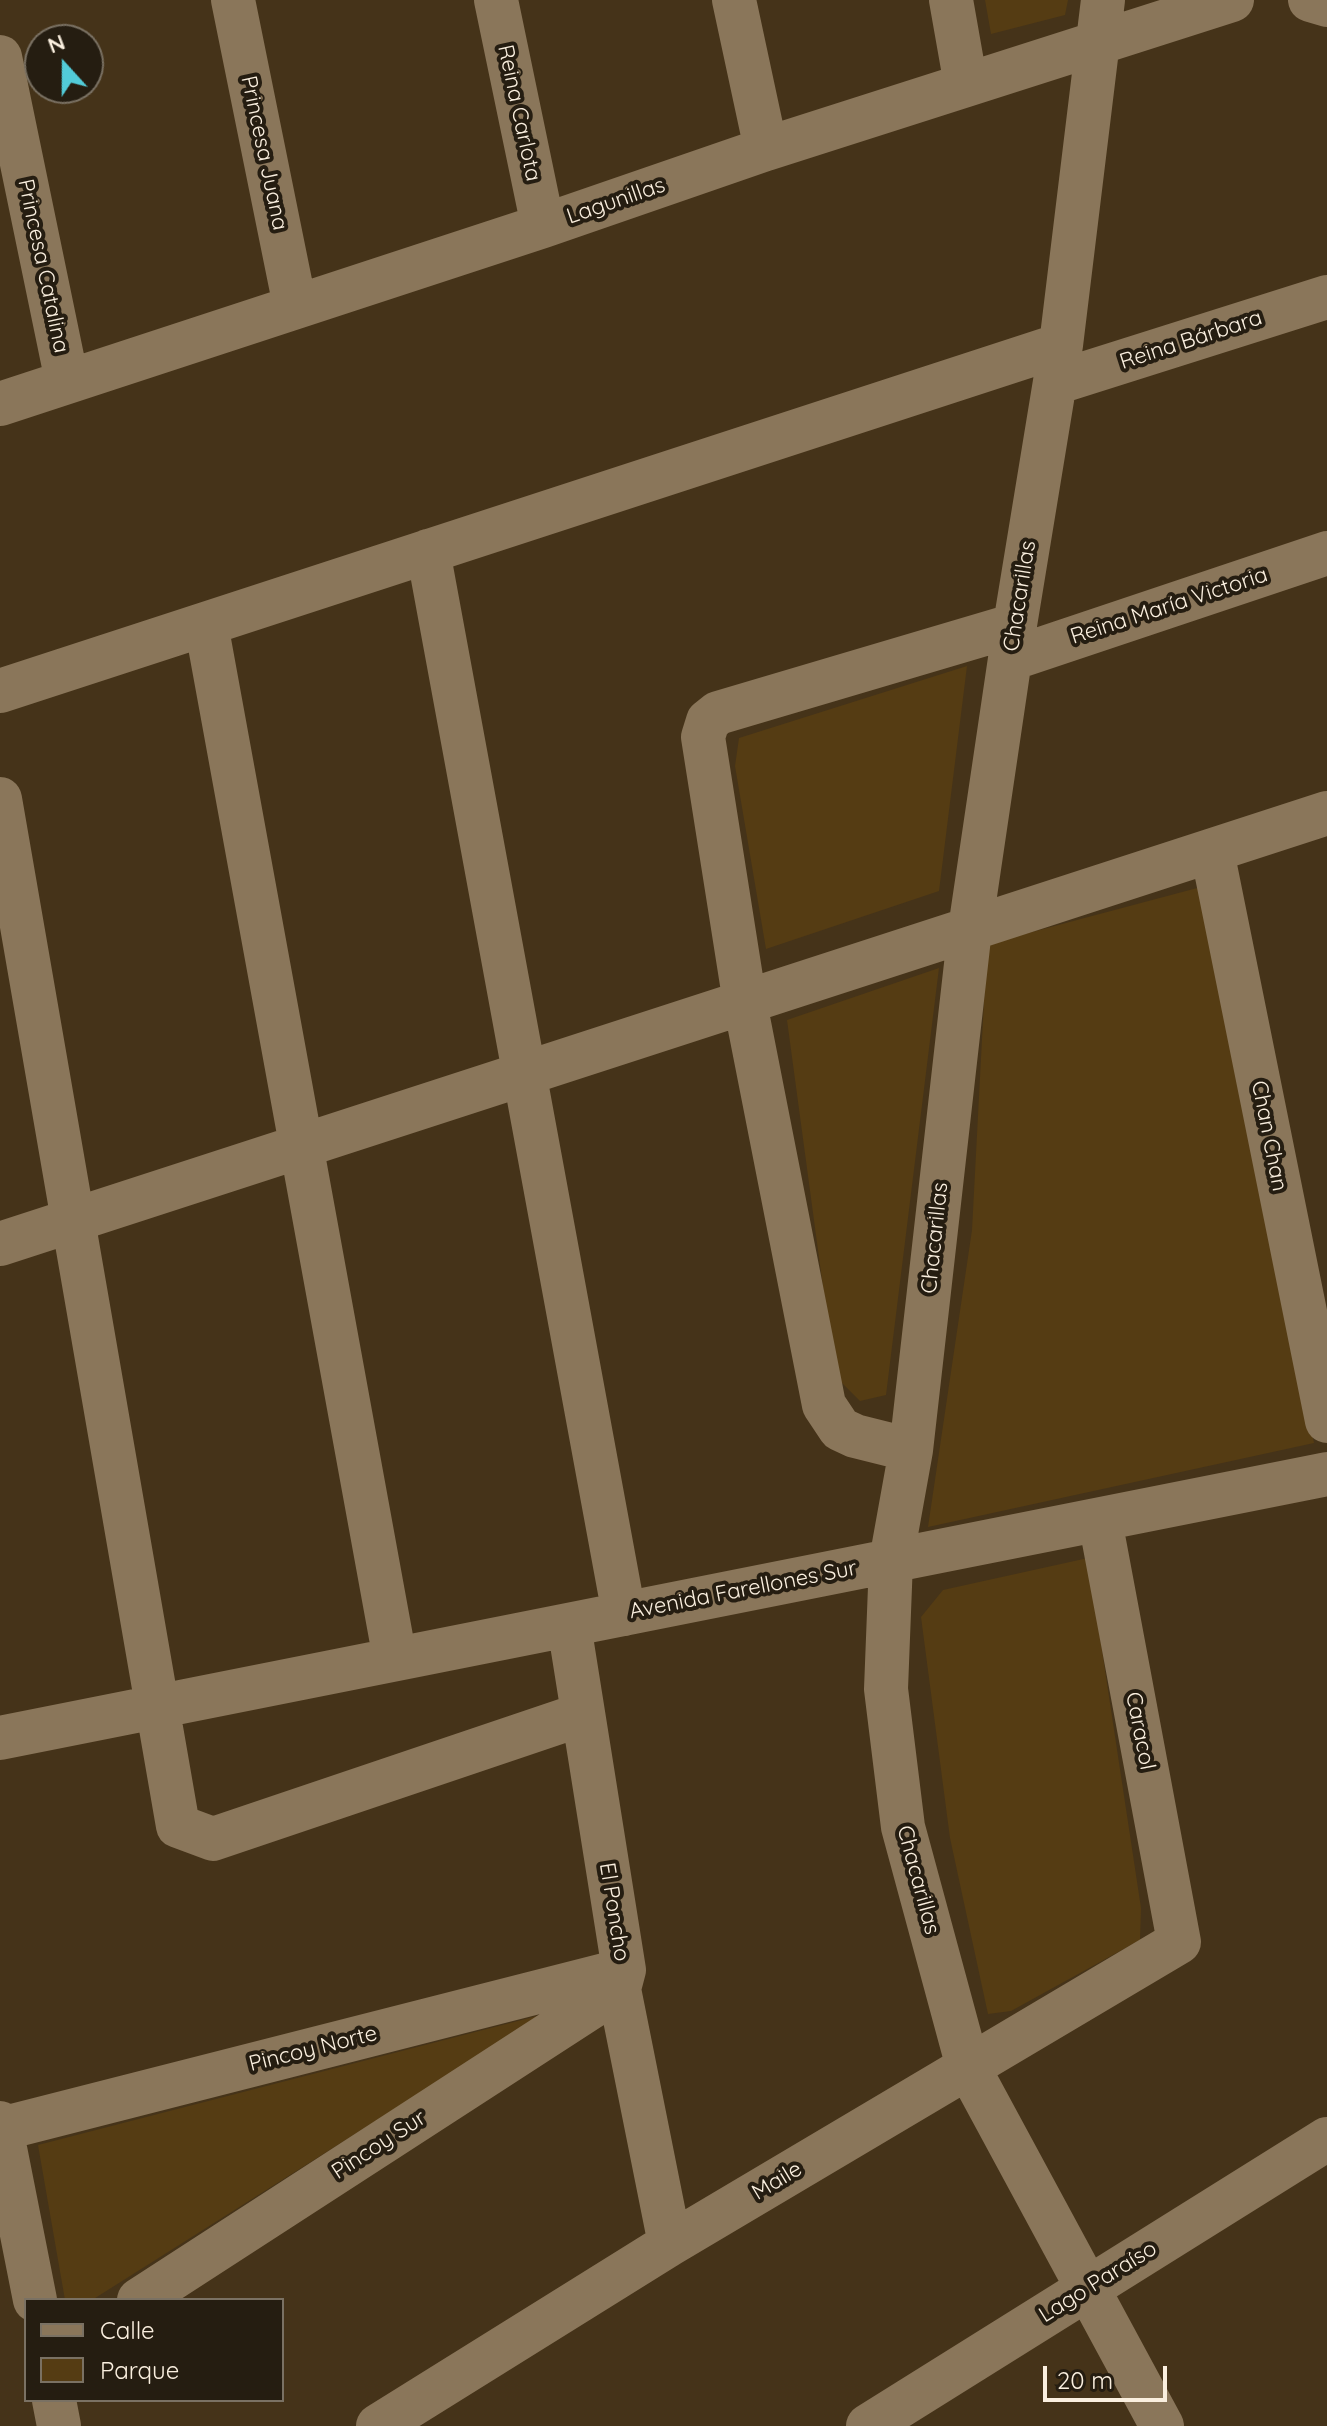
<!DOCTYPE html>
<html>
<head>
<meta charset="utf-8">
<style>
	body { margin:0 }
	#map { position:relative; width:1327px; height:2426px; overflow:hidden; background:#453319; font-family:Quicksand,sans-serif }
	canvas { display:block }
	.legend { position:absolute; left:24px; top:2298px; width:260px; height:104px; box-sizing:border-box; background:#251d11; border:2px solid #7a7163; margin:0; padding:10px 14px; list-style:none; font-size:24px; color:#faefdf }
	.legend li { display:flex; align-items:center; gap:16px; height:40px }
	.legend b { width:40px; border:2px solid #7a7163 }
	.north { position:absolute; left:24px; top:24px; width:80px; height:80px; box-sizing:border-box; background:#251d11; border:2px solid #7a7163; border-radius:50%; rotate:339deg; font-size:22px; font-weight:700; line-height:32px; text-align:center; color:#faefdf }
	.north::after { content:''; display:block; margin:auto; width:28px; height:36px; background:#52cbd8; clip-path:polygon(50% 0,100% 100%,50% 72%,0 100%) }
	.scale { position:absolute; left:1043px; top:2366px; width:124px; height:36px; box-sizing:border-box; border:4px solid #faefdf; border-top:0; padding-left:10px; font-size:24px; line-height:28px; white-space:nowrap; color:#faefdf; -webkit-text-stroke:6px #251d11; paint-order:stroke }
</style>
</head>
<body>
<div id="map">
<canvas width="1327" height="2426"></canvas>
<ul class="legend">
<li><b style="height:10px;background:#8a765a"></b>Calle</li>
<li><b style="height:22px;background:#553c13"></b>Parque</li>
</ul>
<div class="north">N</div>
<div class="scale">20 m</div>
</div>
<script>
const g = document.querySelector('canvas').getContext('2d');
g.lineJoin = 'round';
function paint(path, color) { g.fillStyle = color; g.fill(path, 'evenodd'); }
const shape = rows => new Path2D(rows.map(r => 'M' + r).join(''));
function trace(path, color, width, dash) { g.strokeStyle = color; g.lineWidth = width; g.lineCap = dash ? 'butt' : 'round'; g.setLineDash(dash || []); g.stroke(path); }
function drawText(font, color, halo, rows, align = 'center') {
  g.font = font + ' Quicksand,sans-serif'; g.lineWidth = 8; g.setLineDash([]); g.textBaseline = 'middle'; g.strokeStyle = halo; g.fillStyle = color; for (const [text, x, y, turn = 0] of rows) {
    g.save(); g.translate(x, y); g.rotate((+turn || 0) * Math.PI / 180); g.textAlign = isNaN(turn) ? turn : align; if (halo) g.strokeText(text, 0, 0); g.fillText(text, 0, 0); g.restore();
  }
}
const green = shape([
	[985,0,1068,0,1065,15,991,34],
	[967,666,939,891,766,949,735,766,739,738],
	[1201,887,1314,1443,928,1527,972,1230,987,944],
	[939,968,886,1395,860,1401,835,1376,787,1020],
	[1088,1558,1141,1908,1140,1940,1011,2011,988,2014,950,1838,921,1617,943,1590],
	[545,2014,92,2300,65,2300,38,2145]
]);
const minor = shape([
	[233,0,295,306],
	[496,0,543,226],
	[734,0,766,149],
	[951,0,966,85],
	[1103,0,1061,345,1015,625,970,929,911,1450,891,1561,886,1689,903,1827,968,2067,1162,2426],
	[1310,0,1327,5],
	[0,57,67,381],
	[1055,383,1327,297],
	[0,404,543,226,766,149,1232,0],
	[428,551,624,1614],
	[206,624,395,1659],
	[1011,659,1327,553],
	[0,691,1061,345],
	[0,799,178,1826,213,1839,583,1714],
	[1212,851,1327,1421],
	[0,1244,1327,813],
	[911,1450,855,1436,840,1429,824,1405,745,1003,703,737,708,721,718,713,1015,625],
	[569,1625,624,1970,619,1989,670,2244],
	[0,1738,1327,1474],
	[0,2123,35,2300],
	[1,2129,624,1970],
	[139,2300,619,1989],
	[54,2400,59,2426],
	[378,2426,670,2244,1179,1942,1100,1520],
	[868,2426,1327,2139]
]);
const streetNames = [
	["Reina Carlota",519,113,78],
	["Princesa Juana",264,153,78],
	["Lagunillas",616,201,-19],
	["Princesa Catalina",43,266,78],
	["Reina Bárbara",1191,340,-18],
	["Chacarillas",1020,596,-81],
	["Reina María Victoria",1169,606,-18],
	["Chan Chan",1269,1136,79],
	["Chacarillas",935,1238,-84],
	["Avenida Farellones Sur",743,1590,-11],
	["Caracol",1140,1731,79],
	["Chacarillas",918,1880,75],
	["El Poncho",614,1912,81],
	["Pincoy Norte",313,2049,-14],
	["Pincoy Sur",379,2145,-33],
	["Maile",777,2181,-31],
	["Lago Paraíso",1098,2282,-32]
];
paint(green, '#553c13');
trace(minor, '#8a765a', 44);
drawText('22px', '#faefdf', '#251d11', streetNames);
</script>
</body>
</html>
